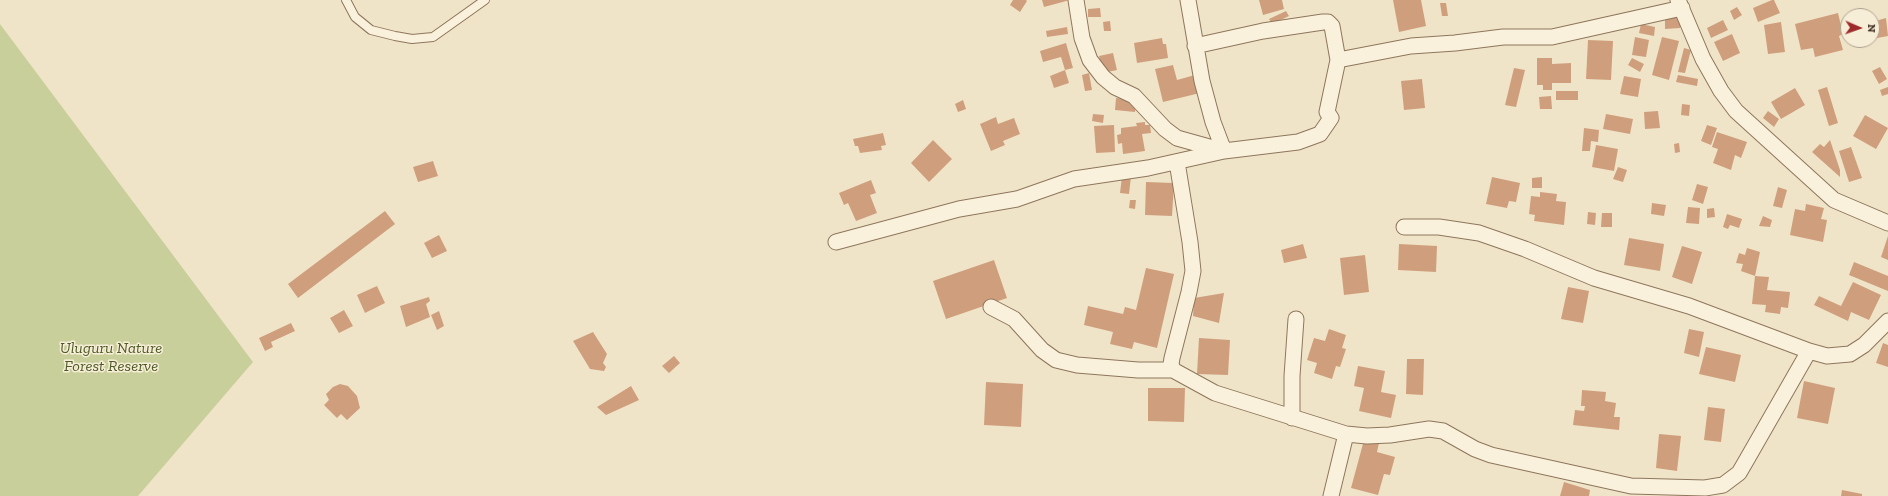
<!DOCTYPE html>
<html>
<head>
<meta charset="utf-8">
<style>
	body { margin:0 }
	#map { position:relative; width:1888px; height:496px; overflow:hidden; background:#f0e4c8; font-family:"Zilla Slab",serif }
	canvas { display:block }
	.north { position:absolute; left:1840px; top:8px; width:40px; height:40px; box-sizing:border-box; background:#f7eed8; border:1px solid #ada18e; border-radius:50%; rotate:92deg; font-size:11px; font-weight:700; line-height:16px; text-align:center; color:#3d2e20 }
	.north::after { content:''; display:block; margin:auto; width:14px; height:18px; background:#9e2a2b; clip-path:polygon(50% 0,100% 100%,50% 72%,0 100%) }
</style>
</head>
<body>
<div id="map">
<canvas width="1888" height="496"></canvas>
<div class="north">N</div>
</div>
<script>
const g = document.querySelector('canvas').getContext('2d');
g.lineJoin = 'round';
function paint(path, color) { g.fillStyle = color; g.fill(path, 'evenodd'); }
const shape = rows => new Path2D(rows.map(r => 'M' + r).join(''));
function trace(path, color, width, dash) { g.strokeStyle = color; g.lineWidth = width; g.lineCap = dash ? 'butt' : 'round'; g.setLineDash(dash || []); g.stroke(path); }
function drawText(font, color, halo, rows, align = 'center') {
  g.font = font + ' "Zilla Slab",serif'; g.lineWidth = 3; g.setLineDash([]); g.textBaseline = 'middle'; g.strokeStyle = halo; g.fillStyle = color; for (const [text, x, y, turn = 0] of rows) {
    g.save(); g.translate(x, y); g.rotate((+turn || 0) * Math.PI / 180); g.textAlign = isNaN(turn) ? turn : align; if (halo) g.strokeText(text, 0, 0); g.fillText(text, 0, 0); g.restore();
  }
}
const green = shape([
	[0,24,253,362,138,496,0,496]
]);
const building = shape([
	[1013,0,1026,0,1027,1,1020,12,1010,5],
	[1042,0,1070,0,1044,7],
	[1259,0,1282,0,1284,9,1263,15],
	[1393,0,1421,0,1426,26,1399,32],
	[1772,0,1774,0,1780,13,1758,22,1753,8],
	[1440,3,1446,3,1448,16,1442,16],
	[1737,7,1742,15,1734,20,1730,11],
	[1100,8,1101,17,1088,17,1088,9],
	[1286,11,1289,16,1272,24,1269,19],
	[1838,13,1843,34,1839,36,1843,50,1815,57,1813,48,1801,50,1795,24],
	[1680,17,1680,28,1665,29,1665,18],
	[1886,18,1888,36,1872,39,1872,22],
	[1723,20,1728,30,1711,38,1707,28],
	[1110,21,1111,31,1104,31,1103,22],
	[1781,22,1785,52,1768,54,1764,25],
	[1641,24,1655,27,1654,36,1639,33],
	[1067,27,1068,34,1047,37,1046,31],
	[1732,34,1740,53,1723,61,1714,42],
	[1635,37,1649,40,1646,57,1632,55],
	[1662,37,1679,41,1669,80,1652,75],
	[1162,38,1163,44,1166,44,1168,58,1137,63,1134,43],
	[1588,40,1613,41,1611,80,1586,79],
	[1066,43,1073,68,1065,70,1069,83,1054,88,1050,76,1065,70,1061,57,1043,62,1040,51],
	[1684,48,1691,50,1685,73,1678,72],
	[1113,53,1117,70,1103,73,1099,56],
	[1537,58,1552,58,1552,64,1571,63,1571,83,1552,83,1552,90,1543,90,1543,85,1537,85],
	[1632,58,1644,64,1640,72,1628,65],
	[1173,65,1177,80,1195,75,1200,93,1163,102,1155,69],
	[1880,67,1887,79,1879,84,1872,71],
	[1514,68,1525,70,1516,107,1505,105],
	[1089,73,1092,90,1085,91,1082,75],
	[1678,75,1698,79,1697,86,1676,82],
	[1624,76,1641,79,1638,97,1620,94],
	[1422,79,1425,108,1404,110,1401,81],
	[1827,87,1838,123,1829,126,1818,90],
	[1888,87,1888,94,1882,96,1880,90],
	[1795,88,1805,105,1781,119,1771,102],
	[1556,91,1578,91,1578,100,1556,100],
	[1551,96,1552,109,1540,109,1539,97],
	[1116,98,1136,100,1135,112,1115,110],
	[963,100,966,109,958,112,955,104],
	[1682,104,1690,105,1689,116,1681,115],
	[1658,111,1660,128,1645,129,1644,112],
	[1768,111,1779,119,1774,127,1763,118],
	[1093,114,1104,115,1103,123,1092,121],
	[1606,114,1633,119,1630,134,1603,129],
	[1865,115,1888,128,1876,149,1853,136],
	[996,117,998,124,1014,118,1020,134,1003,141,1005,145,991,151,980,124],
	[1145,122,1145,125,1150,125,1151,133,1142,134,1145,151,1123,154,1122,143,1118,144,1117,135,1121,134,1121,128,1137,126,1136,123],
	[1114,125,1115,152,1096,153,1094,126],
	[1707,125,1717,128,1711,145,1701,141],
	[1584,128,1599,130,1598,142,1591,141,1590,151,1582,151],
	[1717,132,1747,142,1741,158,1735,155,1731,170,1713,163,1718,149,1712,147],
	[883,133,886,145,881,146,882,150,860,153,858,146,855,146,853,139],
	[933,140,952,159,929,182,911,163],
	[1830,140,1840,170,1840,177,1812,152,1820,144,1824,147],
	[1679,143,1680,152,1675,153,1674,144],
	[1596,145,1618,149,1614,171,1592,167],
	[1851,147,1862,178,1849,182,1839,151],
	[433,161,438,176,418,182,413,167],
	[1618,167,1627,170,1623,182,1613,179],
	[1122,176,1131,177,1129,194,1120,193],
	[1492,177,1520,183,1516,202,1509,201,1507,208,1486,204],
	[1542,177,1542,188,1532,188,1532,178],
	[871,180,876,193,870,195,877,213,856,221,848,203,844,205,839,193],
	[1146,182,1174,183,1172,216,1145,215],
	[1697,184,1708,187,1703,204,1692,200],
	[1778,187,1787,190,1782,208,1773,206],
	[1540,192,1557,194,1556,201,1566,202,1564,225,1534,221,1535,215,1529,214,1531,196,1540,197],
	[1130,200,1136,200,1135,209,1129,208],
	[1652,203,1666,205,1664,216,1651,214],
	[1806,204,1824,208,1821,219,1827,220,1823,242,1790,235,1795,209,1805,211],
	[1688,207,1700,208,1699,224,1686,223],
	[1714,208,1715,217,1707,218,1707,209],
	[385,211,395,224,298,298,288,284],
	[1588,212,1596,213,1595,225,1587,224],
	[1602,213,1612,213,1612,227,1601,227],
	[1727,214,1742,219,1739,228,1730,225,1728,229,1723,227],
	[1763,216,1772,220,1770,227,1759,226],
	[439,235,447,251,432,258,424,243],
	[1888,236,1888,260,1881,257],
	[1629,238,1664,244,1660,271,1624,265],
	[1303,244,1307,258,1284,263,1281,250],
	[1399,244,1437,246,1436,272,1398,270],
	[1682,246,1702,252,1692,284,1672,277],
	[1747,248,1760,252,1755,276,1741,271,1743,264,1736,263,1739,253,1745,255],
	[1365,255,1369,292,1344,295,1340,258],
	[994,260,1007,298,946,319,933,281],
	[1854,262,1888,276,1888,291,1849,275],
	[1146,268,1174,274,1157,348,1134,342,1132,349,1110,344,1113,332,1084,325,1088,306,1123,314,1125,307,1136,310],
	[1755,276,1769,277,1767,290,1790,292,1788,308,1781,307,1780,314,1765,312,1766,305,1752,304],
	[1853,282,1881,295,1869,320,1851,312,1848,321,1814,305,1819,296,1841,306],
	[377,286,385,303,365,313,357,295],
	[1568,287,1589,291,1583,323,1561,319],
	[1224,293,1219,323,1193,316,1194,298],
	[429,297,430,301,426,304,430,317,406,327,400,306],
	[344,310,353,326,339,333,330,318],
	[439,311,444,326,437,330,431,315],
	[291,323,295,331,271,342,273,347,265,351,259,338],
	[1329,329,1346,335,1342,348,1346,349,1340,367,1336,366,1332,379,1314,373,1317,363,1307,360,1314,338,1325,341],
	[1689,329,1704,332,1699,357,1684,353],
	[593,332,607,354,603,363,606,367,604,371,590,369,573,341],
	[1199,338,1230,340,1228,375,1197,374],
	[1883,343,1888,345,1888,367,1876,363],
	[1706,347,1741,355,1735,382,1699,374],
	[674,356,680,363,669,373,662,366],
	[1407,359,1424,359,1423,395,1406,394],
	[1358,366,1385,371,1381,392,1396,395,1391,418,1359,411,1364,388,1354,386],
	[1804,381,1835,388,1828,424,1797,418],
	[986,382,1023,384,1021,427,984,425],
	[340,384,348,386,357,396,360,408,347,420,341,414,337,418,324,405,329,400,326,394,333,387],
	[631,386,639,400,606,415,597,407],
	[1148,388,1185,388,1184,422,1148,421],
	[1582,390,1606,392,1605,401,1616,403,1614,417,1620,417,1619,430,1573,425,1575,410,1584,411,1585,406,1581,406],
	[1708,407,1725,409,1721,442,1704,440],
	[1659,434,1681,436,1677,471,1656,468],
	[1364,440,1379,443,1377,452,1395,457,1390,475,1384,474,1378,495,1351,488],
	[1564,482,1590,490,1589,496,1560,496],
	[1842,490,1862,494,1862,496,1841,496]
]);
const lane = shape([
	[346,0,355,17,371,30,395,36,412,39,433,37,485,0]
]);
const street = shape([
	[1076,0,1082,38,1090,60,1103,77,1115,87,1134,96,1165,129,1177,138,1220,150],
	[1188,0,1202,81,1213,122,1224,151],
	[1678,0,1703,59,1721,91,1736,111,1834,200,1888,223],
	[1195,46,1263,31,1323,22,1328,22,1332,26,1338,60],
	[1177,162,1190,242,1193,271,1189,292,1172,358,1171,364,1173,370,1215,393,1346,434,1367,436,1390,435,1429,429,1443,431,1475,449,1491,455,1631,486,1705,488,1723,485,1739,473,1746,461,1809,351,1827,356,1850,354,1864,345,1888,321],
	[1404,227,1439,227,1479,233,1525,249,1594,278,1689,306,1809,351],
	[836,242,959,209,1017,199,1074,179,1148,168,1224,151,1298,142,1320,134,1331,118,1327,112,1338,60,1411,46,1455,43,1503,37,1552,37,1682,8],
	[991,307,1014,319,1042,350,1056,360,1077,365,1138,370,1173,370],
	[1292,418,1292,376,1296,319],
	[1331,496,1346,434]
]);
const parkNames = [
	["Uluguru Nature",111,348],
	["Forest Reserve",111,366]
];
paint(green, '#c9cf9b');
paint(building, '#cf9f7d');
trace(lane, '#8d765c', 10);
trace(street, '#8d765c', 17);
trace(lane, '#faf1dc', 8);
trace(street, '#faf1dc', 15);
drawText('italic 16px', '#4d5a26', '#f7eed8', parkNames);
</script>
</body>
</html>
